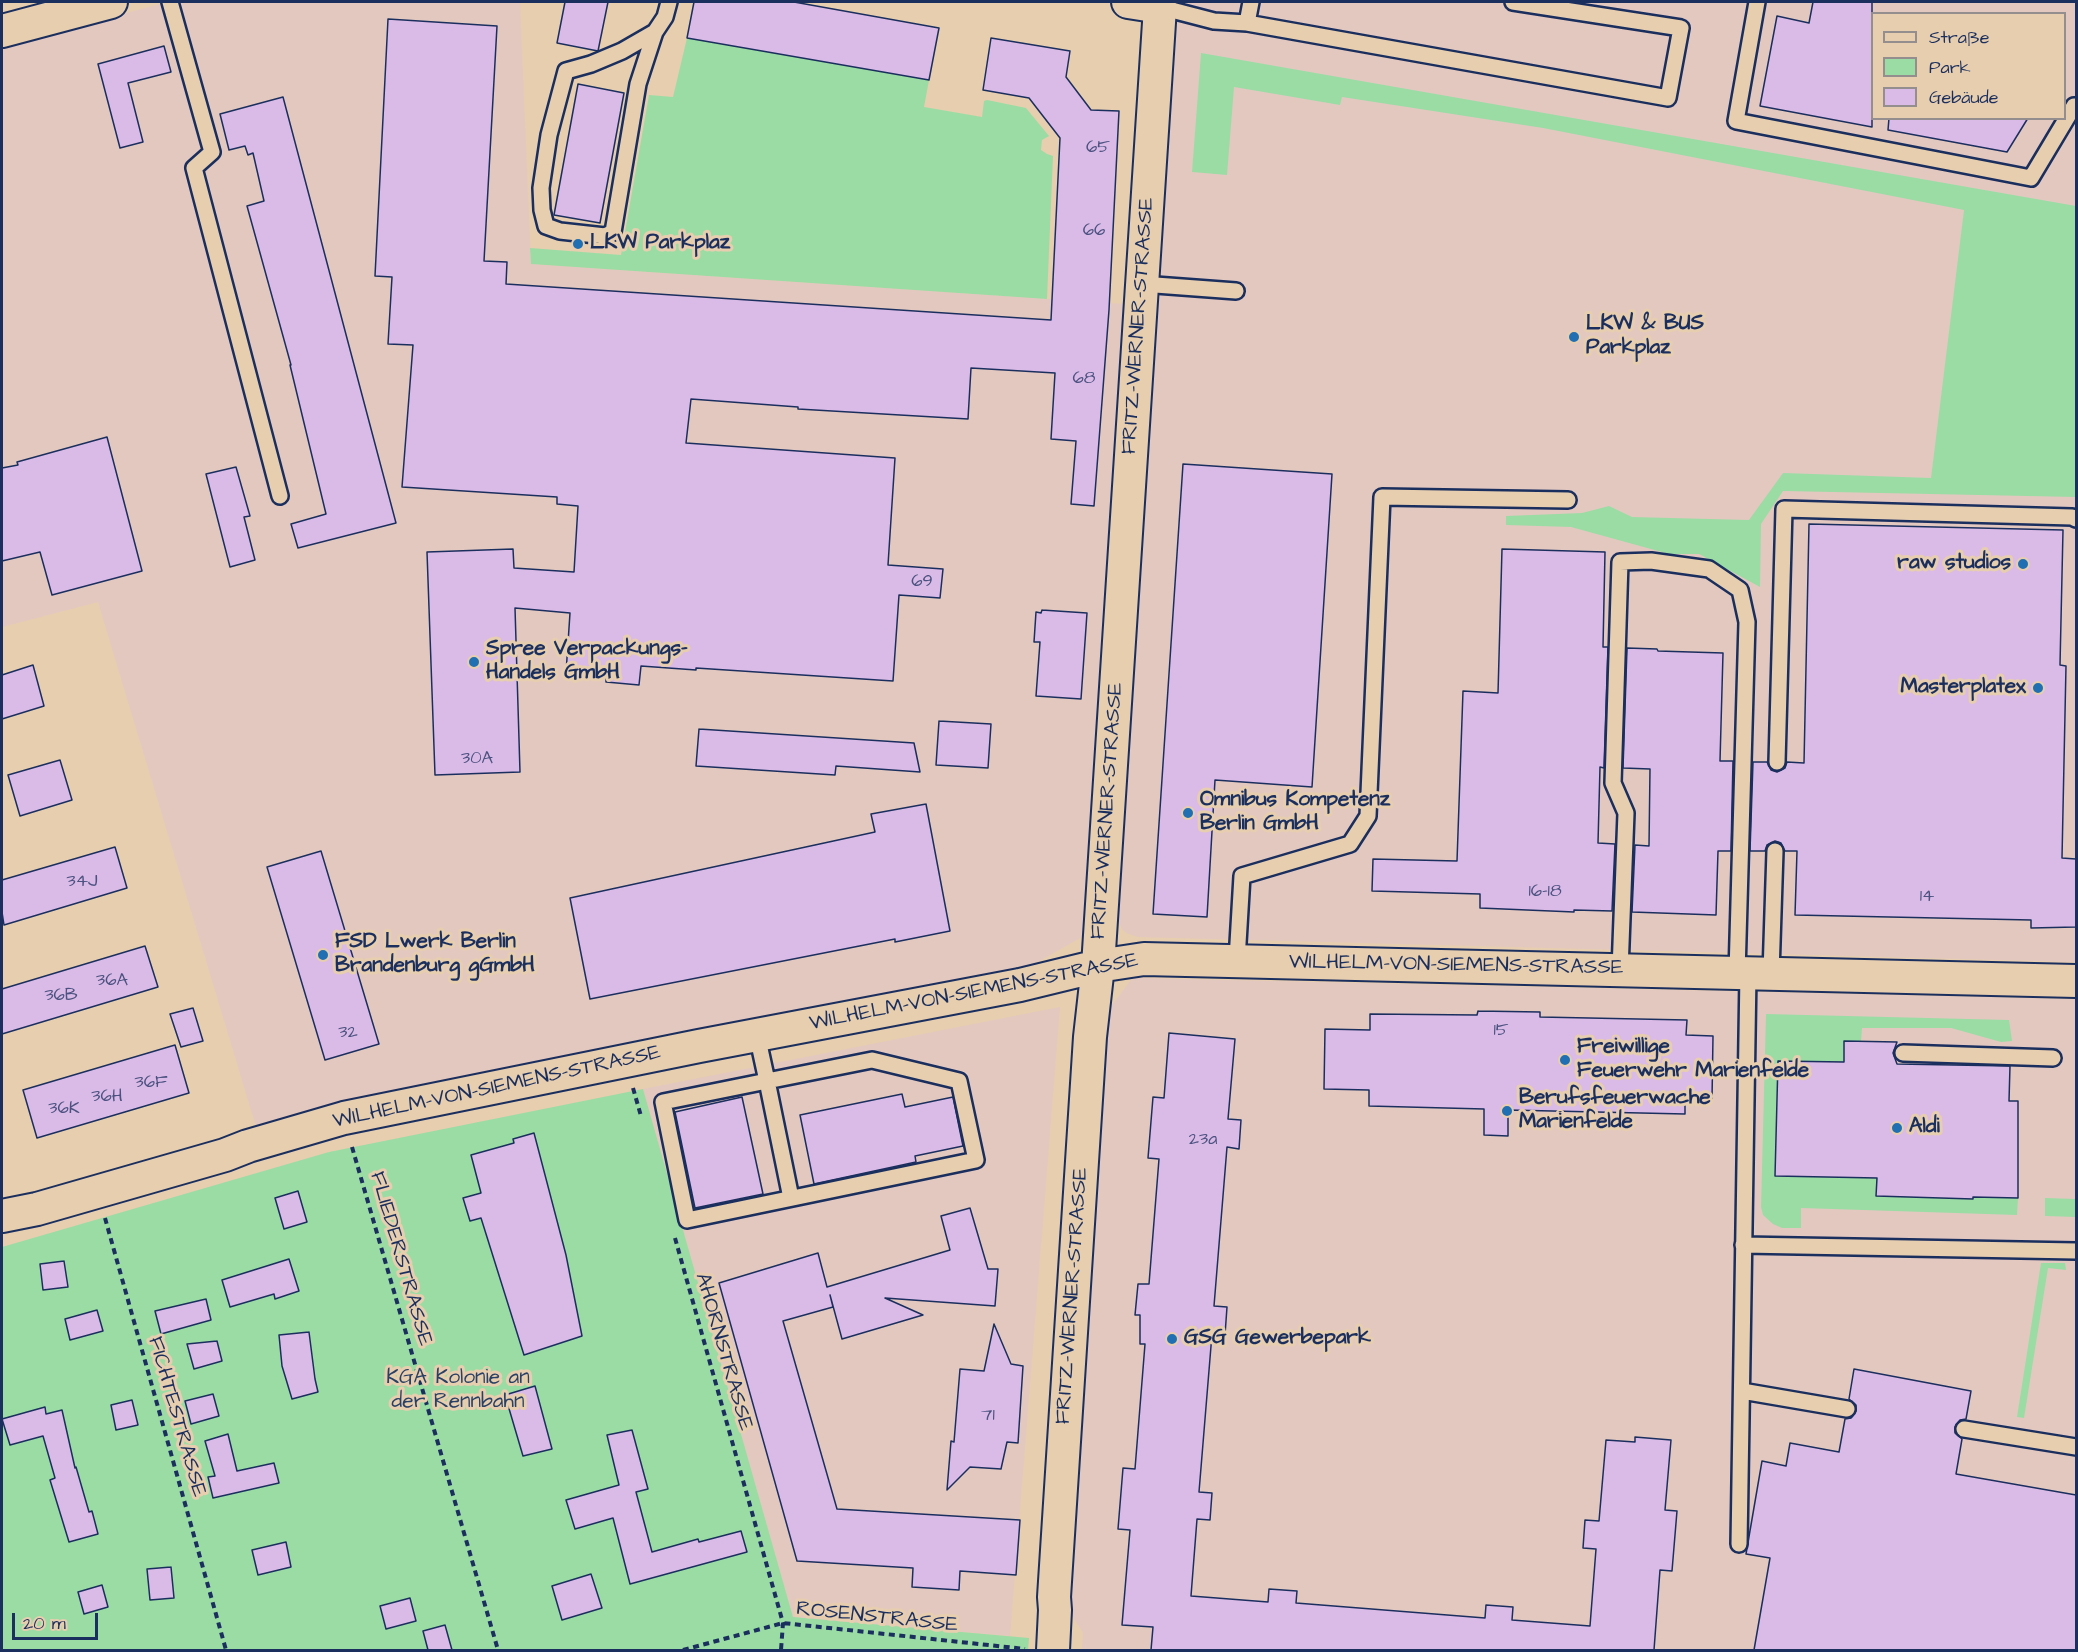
<!DOCTYPE html>
<html>
<head>
<meta charset="utf-8">
<style>
	body { margin:0 }
	#map { position:relative; width:2078px; height:1652px; overflow:hidden; background:#e7ceaf; font-family:"Architects Daughter",sans-serif }
	canvas { display:block }
	.frame { position:absolute; inset:0; border:3px solid #1b2f5e; pointer-events:none }
	.legend { position:absolute; left:1871px; top:12px; width:195px; height:108px; box-sizing:border-box; background:#e7ceaf; border:2px solid #958e8f; margin:0; padding:8px 10px; list-style:none; font-size:18px; color:#1b2f5e }
	.legend li { display:flex; align-items:center; gap:12px; height:30px }
	.legend b { width:30px; border:2px solid #958e8f }
	.scale { position:absolute; left:12px; top:1613px; width:86px; height:27px; box-sizing:border-box; border:3px solid #1b2f5e; border-top:0; padding-left:8px; font-size:18px; line-height:21px; white-space:nowrap; color:#1b2f5e; -webkit-text-stroke:4px #e7ceaf; paint-order:stroke }
</style>
</head>
<body>
<div id="map">
<canvas width="2078" height="1652"></canvas>
<div class="frame"></div>
<ul class="legend">
<li><b style="height:8px;background:#e7ceaf"></b>Straße</li>
<li><b style="height:16px;background:#9bdca5"></b>Park</li>
<li><b style="height:16px;background:#dabae6"></b>Gebäude</li>
</ul>
<div class="scale">20 m</div>
</div>
<script>
const g = document.querySelector('canvas').getContext('2d');
g.lineJoin = 'round';
function paint(path, color) { g.fillStyle = color; g.fill(path, 'evenodd'); }
const shape = rows => new Path2D(rows.map(r => 'M' + r).join(''));
function trace(path, color, width, dash) { g.strokeStyle = color; g.lineWidth = width; g.lineCap = dash ? 'butt' : 'round'; g.setLineDash(dash || []); g.stroke(path); }
function drawText(font, color, halo, rows, align = 'center') {
  g.font = font + ' "Architects Daughter",sans-serif'; g.lineWidth = 6; g.setLineDash([]); g.textBaseline = 'middle'; g.strokeStyle = halo; g.fillStyle = color; for (const [text, x, y, turn = 0] of rows) {
    g.save(); g.translate(x, y); g.rotate((+turn || 0) * Math.PI / 180); g.textAlign = isNaN(turn) ? turn : align; if (halo) g.strokeText(text, 0, 0); g.fillText(text, 0, 0); g.restore();
  }
}
const built = shape([
	[168,2,520,2,531,264,1123,304,1082,937,1018,973,257,1130,98,602,2,627,2,46],
	[1178,2,2076,2,2076,962,1138,937,1126,933,1122,929,1117,918],
	[1872,14,2064,14,2064,118,1872,118],
	[1136,978,2076,999,2076,1650,1082,1650,1083,1633,1060,1597,1103,1035,1112,1005,1131,980],
	[1060,1007,1010,1636,793,1617,643,1089]
]);
const green = shape([
	[687,38,929,80,924,107,982,117,984,101,987,100,1026,108,1049,136,1042,140,1041,150,1047,154,1053,156,1047,299,531,264,530,248,621,255,649,95,673,97],
	[1201,53,2076,206,2076,497,1783,491,1761,524,1760,587,1699,554,1669,554,1571,527,1506,525,1506,516,1582,513,1609,506,1632,517,1749,520,1783,473,1931,478,1964,210,1543,128,1342,97,1340,105,1234,87,1227,175,1192,172],
	[1766,1014,2009,1020,2012,1041,2001,1042,1951,1028,1862,1028,1861,1041,1844,1041,1844,1062,1778,1061,1775,1175,1877,1178,1877,1196,2018,1198,2017,1215,1801,1208,1801,1228,1782,1228,1773,1224,1763,1215,1761,1207],
	[643,1089,793,1617,1029,1638,1028,1650,2,1650,2,1247,329,1152],
	[2045,1198,2076,1199,2076,1217,2045,1216],
	[2041,1263,2065,1263,2066,1270,2048,1268,2024,1418,2017,1417]
]);
const building = shape([
	[565,2,608,2,598,51,557,43,565,2],
	[694,2,794,2,939,28,929,80,687,38,694,2],
	[1813,2,1872,2,1872,127,1760,106,1777,16,1809,23,1813,2],
	[388,19,497,26,484,261,507,262,506,284,1051,320,1060,138,1029,98,983,90,991,38,1070,51,1066,77,1091,110,1119,111,1109,310,1094,506,1071,504,1076,441,1051,439,1055,373,971,368,968,419,798,409,798,407,691,399,686,443,895,458,888,565,943,569,940,598,899,595,893,681,696,668,696,670,641,666,639,685,606,682,606,676,566,673,570,613,515,608,520,772,435,775,427,552,513,549,514,568,574,572,578,506,557,504,557,497,402,487,413,345,388,344,392,277,375,276,388,19],
	[164,46,171,72,128,83,143,142,120,148,98,64,164,46],
	[578,84,624,93,600,223,554,215,578,84],
	[283,97,396,523,298,548,291,524,326,514,290,365,291,365,247,206,264,201,253,153,248,155,245,146,229,150,220,114,283,97],
	[1889,118,2028,118,2007,152,1888,130,1889,118],
	[107,437,142,571,52,595,40,552,2,561,2,468,18,465,17,462,107,437],
	[1183,464,1332,474,1312,787,1215,780,1207,917,1153,914,1183,464],
	[236,467,250,516,244,517,255,560,230,567,206,474,236,467],
	[1809,524,2063,530,2060,665,2066,666,2062,858,2076,859,2076,927,2031,928,2031,920,1795,915,1797,851,1785,851,1781,843,1775,841,1767,845,1765,851,1750,851,1753,762,1767,762,1771,770,1777,772,1785,768,1787,762,1804,763,1809,524],
	[1502,549,1605,552,1603,647,1608,647,1604,768,1600,767,1598,843,1615,844,1612,911,1574,910,1574,912,1480,908,1480,894,1372,891,1373,859,1457,861,1463,691,1498,693,1502,549],
	[1042,610,1087,613,1081,699,1036,696,1040,642,1034,642,1036,612,1041,613,1042,610],
	[1627,648,1657,649,1658,651,1723,653,1720,761,1733,761,1731,851,1718,851,1716,915,1632,912,1635,845,1649,846,1650,769,1623,768,1627,648],
	[33,665,44,706,2,719,2,675,33,665],
	[939,721,991,724,988,768,936,765,939,721],
	[699,729,914,743,920,772,836,766,835,775,696,766,699,729],
	[60,760,72,800,20,816,8,775,60,760],
	[926,804,950,931,895,942,895,939,590,999,570,898,875,832,871,814,926,804],
	[115,847,127,888,4,925,2,912,2,880,115,847],
	[321,851,379,1044,325,1060,267,867,321,851],
	[145,946,158,987,2,1034,2,989,145,946],
	[193,1008,203,1041,181,1047,170,1014,193,1008],
	[1478,1011,1540,1012,1540,1017,1687,1020,1686,1035,1713,1036,1712,1100,1685,1099,1685,1114,1508,1110,1508,1136,1484,1135,1484,1109,1369,1106,1369,1090,1324,1089,1325,1029,1370,1030,1370,1014,1477,1015,1478,1011],
	[1169,1033,1235,1039,1228,1119,1241,1120,1239,1149,1227,1147,1214,1306,1227,1307,1225,1335,1212,1334,1199,1492,1212,1493,1210,1520,1197,1519,1191,1596,1268,1602,1269,1589,1297,1591,1296,1603,1485,1618,1486,1605,1513,1607,1512,1620,1590,1626,1596,1549,1583,1548,1585,1520,1599,1521,1606,1440,1635,1442,1635,1437,1671,1440,1665,1510,1677,1511,1672,1571,1660,1570,1654,1650,1151,1650,1153,1627,1122,1625,1130,1530,1118,1529,1123,1468,1135,1469,1145,1344,1140,1344,1140,1315,1135,1315,1138,1284,1149,1284,1159,1159,1148,1158,1153,1097,1164,1098,1169,1033],
	[1844,1041,1897,1042,1893,1053,1897,1064,2010,1066,2009,1101,2018,1101,2018,1198,1973,1197,1973,1199,1876,1196,1877,1178,1775,1176,1778,1061,1844,1062,1844,1041],
	[175,1045,189,1093,37,1138,23,1090,175,1045],
	[902,1094,905,1107,953,1097,963,1146,915,1156,916,1162,814,1184,800,1115,902,1094],
	[742,1097,763,1194,695,1208,675,1112,742,1097],
	[534,1133,566,1255,582,1336,524,1355,481,1218,470,1221,463,1198,481,1193,471,1155,514,1143,513,1139,534,1133],
	[298,1191,307,1222,284,1229,275,1198,298,1191],
	[970,1208,988,1269,998,1269,995,1306,885,1298,923,1315,842,1339,830,1295,833,1307,783,1321,837,1509,1020,1520,1016,1575,960,1571,959,1590,912,1587,913,1568,797,1561,719,1283,818,1253,827,1287,950,1250,941,1216,970,1208],
	[289,1259,299,1291,275,1299,274,1294,230,1307,222,1280,289,1259],
	[64,1261,68,1287,43,1290,40,1264,64,1261],
	[206,1299,211,1320,161,1334,155,1311,206,1299],
	[97,1310,103,1331,70,1340,65,1319,97,1310],
	[994,1324,1011,1364,1023,1366,1018,1443,1007,1442,1001,1469,970,1467,947,1490,951,1441,954,1442,960,1369,984,1371,994,1324],
	[309,1332,315,1379,318,1392,292,1399,282,1366,279,1335,309,1332],
	[217,1341,222,1361,194,1369,187,1344,217,1341],
	[1854,1369,1971,1391,1966,1419,1960,1420,1955,1427,1955,1433,1962,1439,1956,1474,2076,1495,2076,1650,1754,1650,1770,1558,1746,1554,1762,1461,1786,1466,1790,1443,1839,1452,1845,1419,1851,1418,1856,1411,1856,1405,1849,1399,1854,1369],
	[535,1386,552,1449,523,1456,505,1395,535,1386],
	[213,1394,219,1416,191,1424,185,1401,213,1394],
	[132,1400,138,1425,116,1430,111,1405,132,1400],
	[45,1407,46,1414,62,1410,75,1468,76,1467,89,1512,92,1511,98,1534,69,1542,50,1480,55,1478,43,1436,10,1445,2,1419,45,1407],
	[632,1430,648,1489,636,1492,652,1552,698,1539,699,1542,741,1531,747,1552,630,1584,613,1518,575,1529,566,1500,619,1485,607,1435,632,1430],
	[228,1434,237,1471,274,1463,279,1483,213,1498,208,1477,215,1476,205,1441,228,1434],
	[286,1542,291,1567,258,1575,252,1550,286,1542],
	[171,1567,174,1598,150,1600,147,1569,171,1567],
	[591,1574,602,1608,562,1620,552,1586,591,1574],
	[102,1585,108,1607,84,1614,78,1592,102,1585],
	[410,1598,416,1621,386,1629,380,1606,410,1598],
	[445,1625,452,1650,428,1650,423,1631,445,1625]
]);
const path = shape([
	[633,1088,641,1116],
	[352,1147,498,1650],
	[105,1218,226,1650],
	[675,1238,783,1623,781,1650],
	[683,1650,783,1623,1025,1649]
]);
const service = shape([
	[170,2,212,152,194,168,280,496],
	[1757,2,1736,121,2031,178,2074,106,2076,106],
	[1160,4,1160,7,1214,21,1247,23,1668,98,1681,28,1513,2],
	[1247,23,1251,2],
	[655,32,622,51,591,64,566,71,549,135,541,188,542,210,546,226,560,231,605,236,613,232,638,84,655,32,665,17,669,2],
	[1142,284,1236,291],
	[1777,762,1784,509,2072,517,2076,519],
	[1237,960,1242,876,1350,844,1368,816,1382,497,1568,500],
	[1620,970,1626,813,1613,783,1620,562,1651,561,1709,569,1740,590,1747,622,1737,973],
	[1771,973,1775,851],
	[757,1035,767,1081,872,1060,959,1081,976,1160,687,1220,663,1102,767,1081,791,1198],
	[1903,1053,2053,1058],
	[1743,1245,2076,1251],
	[1742,1391,1847,1409],
	[1964,1429,2076,1447],
	[1739,1544,1748,973]
]);
const minor = shape([
	[2,31,111,2],
	[2,1216,37,1209,225,1155,248,1146,344,1118,699,1046,1020,985,1098,966,1144,959,2076,981],
	[1053,1650,1055,1610,1054,1597,1090,1037,1098,966,1160,7,1128,2]
]);
const markers = [
	[578,244,6,"#1f6fb2"],
	[1574,337,6,"#1f6fb2"],
	[2023,564,6,"#1f6fb2"],
	[474,662,6,"#1f6fb2"],
	[2038,688,6,"#1f6fb2"],
	[1188,813,6,"#1f6fb2"],
	[323,955,6,"#1f6fb2"],
	[1565,1060,6,"#1f6fb2"],
	[1507,1111,6,"#1f6fb2"],
	[1897,1128,6,"#1f6fb2"],
	[1172,1339,6,"#1f6fb2"]
];
const numberNames = [
	["65",1098,148],
	["66",1094,231],
	["68",1084,379],
	["69",922,582],
	["30A",477,759],
	["34J",82,882],
	["16-18",1545,892],
	["14",1927,897],
	["36A",112,981],
	["36B",61,996],
	["15",1501,1031],
	["32",348,1033],
	["36F",151,1083],
	["36H",107,1097],
	["36K",64,1109],
	["23a",1203,1140],
	["71",988,1416]
];
const poiNames = [
	["LKW Parkplaz",590,244],
	["LKW & BUS",1586,325],
	["Parkplaz",1586,349],
	["raw studios",2011,564,"right"],
	["Spree Verpackungs-",486,650],
	["Handels GmbH",486,674],
	["Masterplatex",2026,688,"right"],
	["Omnibus Kompetenz",1200,801],
	["Berlin GmbH",1200,825],
	["FSD Lwerk Berlin",335,943],
	["Brandenburg gGmbH",335,967],
	["Freiwillige",1577,1048],
	["Feuerwehr Marienfelde",1577,1072],
	["Berufsfeuerwache",1519,1099],
	["Marienfelde",1519,1123],
	["Aldi",1909,1128],
	["GSG Gewerbepark",1184,1339]
];
const streetNames = [
	["FRITZ-WERNER-STRASSE",1139,326,-86],
	["FRITZ-WERNER-STRASSE",1108,811,-86],
	["WILHELM-VON-SIEMENS-STRASSE",1456,966,1],
	["WILHELM-VON-SIEMENS-STRASSE",974,993,-11],
	["WILHELM-VON-SIEMENS-STRASSE",497,1088,-12],
	["FLIEDERSTRASSE",400,1259,74],
	["FRITZ-WERNER-STRASSE",1073,1296,-86],
	["AHORNSTRASSE",723,1352,74],
	["FICHTESTRASSE",176,1417,74],
	["ROSENSTRASSE",877,1618,6]
];
const parkNames = [
	["KGA Kolonie an",458,1379],
	["der Rennbahn",458,1403]
];
paint(built, '#e3c8c0');
paint(green, '#9bdca5');
paint(building, '#dabae6');
trace(building, '#1b2f5e', 1.5);
trace(service, '#1b2f5e', 20);
trace(minor, '#1b2f5e', 36);
trace(path, '#1b2f5e', 4, [6, 4.5]);
trace(service, '#e7ceaf', 15);
trace(minor, '#e7ceaf', 32);
for (const [x, y, r, color] of markers) { const dot = new Path2D(); dot.arc(x, y, r, 0, 2 * Math.PI); g.fillStyle = color; g.fill(dot); trace(dot, '#e7ceaf', 2); }
drawText('18px', '#4b5280', null, numberNames);
drawText('bold 21px', '#1b2f5e', '#e7ceaf', poiNames, 'left');
drawText('21px', '#1b2f5e', '#e7ceaf', streetNames);
drawText('21px', '#284065', '#e7ceaf', parkNames);
</script>
</body>
</html>
